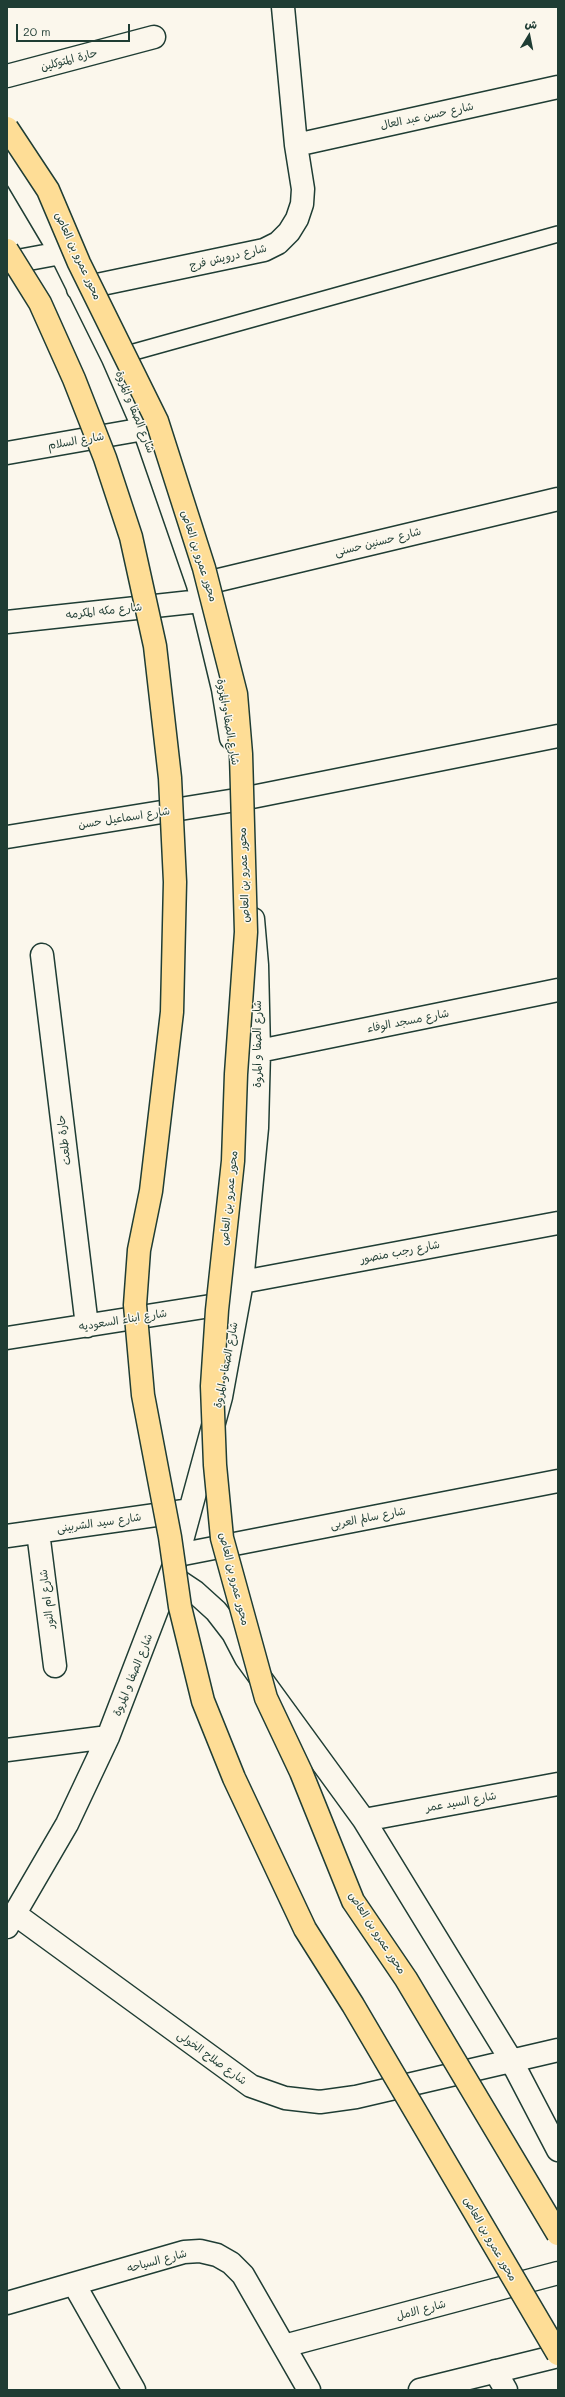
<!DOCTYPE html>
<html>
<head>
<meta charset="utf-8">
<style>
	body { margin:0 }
	#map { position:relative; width:565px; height:2397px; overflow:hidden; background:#fbf7ec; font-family:Mali,"Playpen Sans Arabic",sans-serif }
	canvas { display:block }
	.frame { position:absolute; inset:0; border:8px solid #1f3d34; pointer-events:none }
	.north { position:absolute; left:509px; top:16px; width:40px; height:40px; -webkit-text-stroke:3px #fbf7ec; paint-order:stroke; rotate:10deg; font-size:11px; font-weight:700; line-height:16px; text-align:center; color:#1f3d34 }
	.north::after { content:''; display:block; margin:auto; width:14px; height:18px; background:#1f3d34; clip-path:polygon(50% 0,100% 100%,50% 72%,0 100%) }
	.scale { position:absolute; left:16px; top:24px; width:114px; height:18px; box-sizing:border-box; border:2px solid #1f3d34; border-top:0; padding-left:5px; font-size:12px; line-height:14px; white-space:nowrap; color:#1f3d34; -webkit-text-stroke:3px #fbf7ec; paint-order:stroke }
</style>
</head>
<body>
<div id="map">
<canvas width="565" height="2397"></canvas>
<div class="frame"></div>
<div class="north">ش</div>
<div class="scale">20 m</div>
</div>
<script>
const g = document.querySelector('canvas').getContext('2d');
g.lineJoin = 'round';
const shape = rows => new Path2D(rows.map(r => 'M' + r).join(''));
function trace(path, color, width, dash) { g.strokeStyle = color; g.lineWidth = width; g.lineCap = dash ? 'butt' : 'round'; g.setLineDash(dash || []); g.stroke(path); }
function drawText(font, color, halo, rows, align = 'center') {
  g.font = font + ' Mali,"Playpen Sans Arabic",sans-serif'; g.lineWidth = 3; g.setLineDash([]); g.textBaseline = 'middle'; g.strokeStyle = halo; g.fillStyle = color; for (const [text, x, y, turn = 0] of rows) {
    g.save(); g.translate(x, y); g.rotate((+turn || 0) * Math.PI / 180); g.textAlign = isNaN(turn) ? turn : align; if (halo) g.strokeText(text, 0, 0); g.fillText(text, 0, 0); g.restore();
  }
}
const service = shape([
	[116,357,558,234]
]);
const minor = shape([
	[7,76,154,37],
	[296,145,558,87],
	[7,162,61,253,113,358,144,429,198,585,223,689,231,738],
	[7,263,61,253],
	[78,289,264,250,278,243,289,232,297,219,302,204,303,189,296,145,283,7],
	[7,453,144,429],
	[198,585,558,499],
	[7,622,201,601],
	[7,837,242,799,558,736],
	[42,955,87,1326],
	[259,1051,558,990],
	[242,1282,558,1223],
	[7,1338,236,1302],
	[38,1532,55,1666],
	[7,1536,184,1511],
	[178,1555,558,1481],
	[171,1576,195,1592,216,1611,233,1633,246,1658,364,1820,511,2060,558,2150],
	[7,1750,108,1737],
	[364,1820,558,1784],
	[15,1914,251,2086,285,2098,320,2102,356,2097,558,2050],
	[7,1927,67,1824,108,1737,178,1555,221,1397,242,1282,257,1128,259,1051,257,965,253,919],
	[74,2284,134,2390],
	[7,2303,184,2252,200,2251,217,2255,231,2263,243,2275,309,2390],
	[284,2346,558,2273],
	[495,2371,506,2390],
	[420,2390,558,2356]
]);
const primaryBridge = shape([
	[7,128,48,190,79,263,157,421,204,568,236,694,241,754,246,932,236,1074,233,1161,217,1310,212,1386,215,1465,222,1538,266,1698,301,1772,353,1901,406,1979,558,2234],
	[7,250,40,303,74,379,105,458,131,537,155,646,170,778,175,882,172,1012,151,1191,139,1250,135,1305,143,1395,170,1537,180,1607,203,1701,234,1778,305,1929,353,2005,558,2354]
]);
const streetNames = [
	["حارة المتوكلين",69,60,-15],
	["شارع حسن عبد العال",427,116,-12],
	["محور عمرو بن العاص",78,256,65],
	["شارع درويش فرج",228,257,-13],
	["شارع الصفا و المروة",135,412,68],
	["شارع السلام",76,441,-10],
	["شارع حسنين حسنى",378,542,-14],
	["محور عمرو بن العاص",199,556,72],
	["شارع مكه المكرمه",104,611,-6],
	["شارع الصفا و المروة",228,722,80],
	["شارع اسماعيل حسن",124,818,-9],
	["محور عمرو بن العاص",244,875,-92],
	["شارع مسجد الوفاء",408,1021,-11],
	["شارع الصفا و المروة",258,1044,-90],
	["حارة طلعت",64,1140,-97],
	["محور عمرو بن العاص",229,1198,-84],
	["شارع رجب منصور",400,1252,-11],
	["شارع ابناء السعوديه",123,1320,-9],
	["شارع الصفا و المروة",226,1365,-79],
	["شارع سالم العربى",368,1518,-11],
	["شارع سيد الشربينى",99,1523,-8],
	["محور عمرو بن العاص",234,1579,76],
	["شارع ام النور",47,1599,-97],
	["شارع الصفا و المروة",133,1675,-68],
	["شارع السيد عمر",461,1802,-10],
	["محور عمرو بن العاص",377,1933,57],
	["شارع صلاح الخولى",212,2058,36],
	["محور عمرو بن العاص",490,2239,60],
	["شارع السياحه",157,2261,-15],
	["شارع الامل",421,2310,-15]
];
trace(service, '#1f3d34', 18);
trace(minor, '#1f3d34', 25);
trace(service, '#fbf7ec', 15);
trace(minor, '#fbf7ec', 22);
trace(primaryBridge, '#1f3d34', 25, []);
trace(primaryBridge, '#fedd96', 22);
drawText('11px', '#1f3d34', '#fbf7ec', streetNames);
</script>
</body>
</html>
